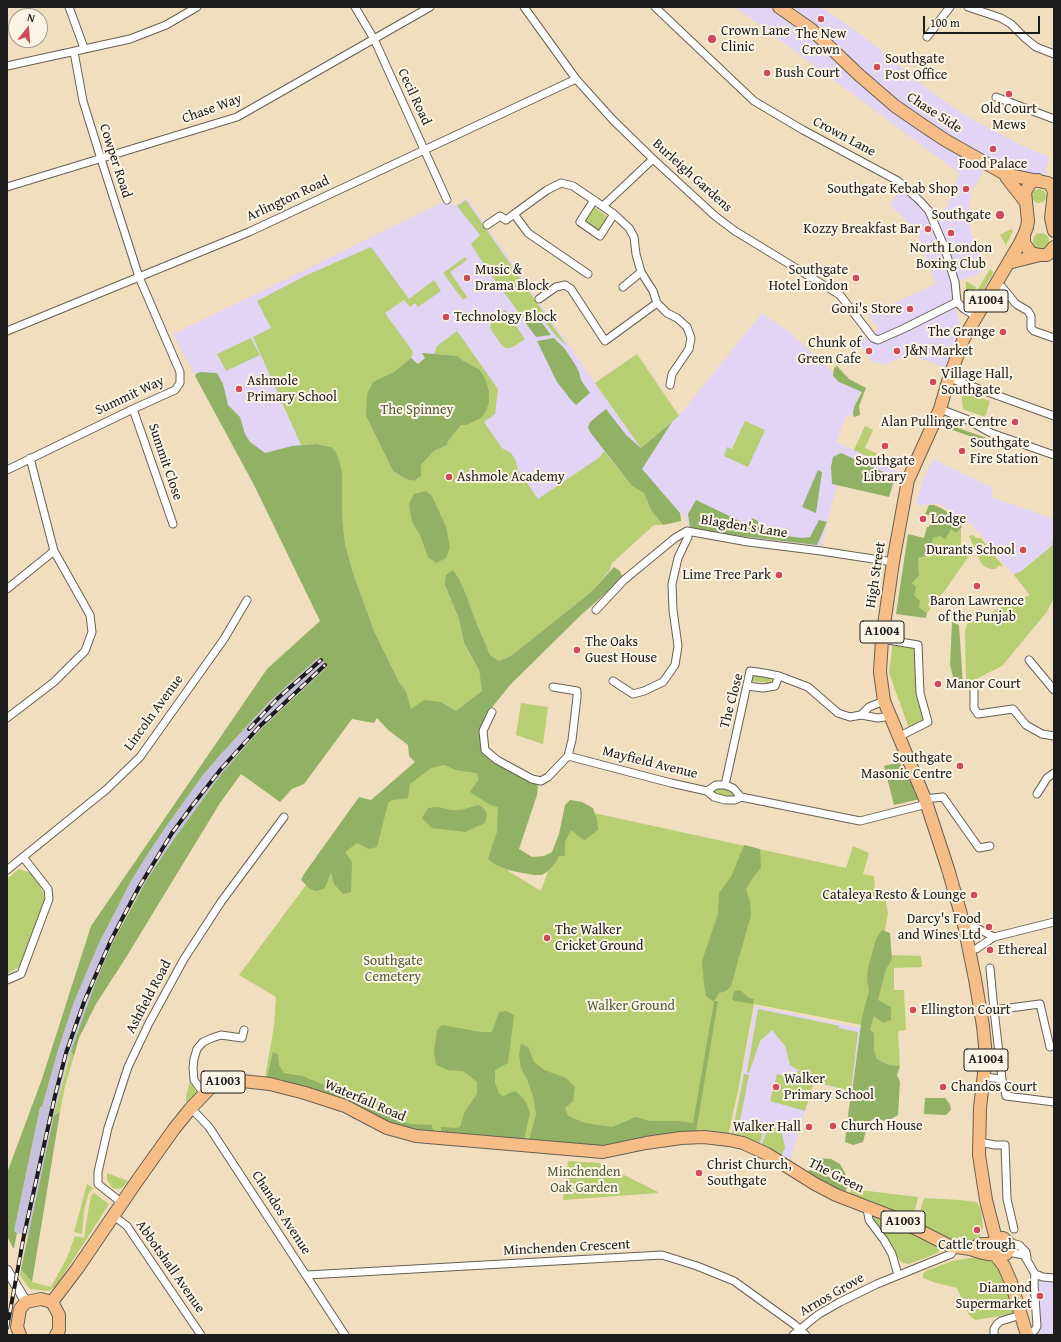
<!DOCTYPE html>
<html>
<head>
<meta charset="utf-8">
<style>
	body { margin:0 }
	#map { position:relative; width:1061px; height:1342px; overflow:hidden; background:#f1debe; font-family:"Gentium Book Plus",serif }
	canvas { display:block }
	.frame { position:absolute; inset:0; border:8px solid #1c1c1c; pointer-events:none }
	.north { position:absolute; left:8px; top:8px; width:40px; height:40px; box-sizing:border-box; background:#fcf5e5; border:1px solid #a29e95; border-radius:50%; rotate:17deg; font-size:11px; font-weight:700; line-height:16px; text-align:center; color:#1c1c1c }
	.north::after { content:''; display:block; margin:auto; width:14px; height:18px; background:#d1495b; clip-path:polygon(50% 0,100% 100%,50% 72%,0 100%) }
	.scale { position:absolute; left:923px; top:16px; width:117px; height:18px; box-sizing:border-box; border:2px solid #1c1c1c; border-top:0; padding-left:5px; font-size:12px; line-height:14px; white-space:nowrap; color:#1c1c1c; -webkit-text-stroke:3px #fcf5e5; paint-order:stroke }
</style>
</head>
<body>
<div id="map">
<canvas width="1061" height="1342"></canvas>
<div class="frame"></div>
<div class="north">N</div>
<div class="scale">100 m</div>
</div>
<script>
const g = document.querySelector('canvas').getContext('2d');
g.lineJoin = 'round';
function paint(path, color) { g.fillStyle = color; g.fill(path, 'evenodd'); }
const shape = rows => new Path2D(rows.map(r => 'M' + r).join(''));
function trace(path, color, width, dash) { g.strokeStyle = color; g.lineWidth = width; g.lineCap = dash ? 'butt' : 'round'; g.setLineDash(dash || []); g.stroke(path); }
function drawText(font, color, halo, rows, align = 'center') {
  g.font = font + ' "Gentium Book Plus",serif'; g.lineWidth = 4; g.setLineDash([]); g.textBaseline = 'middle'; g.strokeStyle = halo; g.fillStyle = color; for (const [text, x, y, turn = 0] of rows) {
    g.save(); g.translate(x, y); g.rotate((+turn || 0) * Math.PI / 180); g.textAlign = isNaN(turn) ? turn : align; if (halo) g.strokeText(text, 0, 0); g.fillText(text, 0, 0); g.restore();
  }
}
const built = shape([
	[735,7,821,7,862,35,920,83,964,115,1021,145,1049,157,1043,181,987,164,979,180,971,191,968,219,973,240,985,260,986,266,981,272,976,275,957,281,951,296,958,314,962,342,952,370,909,354,884,365,872,361,858,344,878,329,868,315,936,284,916,230,890,205,902,185,931,215,947,208,959,173],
	[467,198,595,383,637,354,679,416,762,313,792,334,835,375,862,386,855,406,856,414,846,417,836,442,898,471,889,497,837,485,821,546,732,535,689,529,685,517,673,506,663,525,654,524,631,544,612,564,610,571,439,743,320,621,254,485,173,334,254,295,447,200,454,206],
	[933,459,993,488,991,497,1054,519,1054,598,1042,609,972,525,939,504,916,505,922,482],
	[755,1006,860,1028,852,1091,814,1083,791,1158,787,1162,731,1135],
	[1035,1274,1052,1278,1054,1289,1054,1335,1028,1335,1035,1330]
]);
const industrial = shape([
	[319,657,327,667,259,731,222,773,174,839,146,881,122,923,95,984,67,1062,54,1115,28,1236,17,1233,14,1231,40,1107,42,1107,59,1047,74,1002,99,943,113,916,131,881,149,852,165,828,203,775,221,754,270,701]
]);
const green = shape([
	'1032 196a7 7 0 1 1 14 0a7 7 0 1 1-14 0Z',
	[466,200,567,346,555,335,543,319,529,315,523,318,488,271,471,244,480,235,457,206],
	[594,207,609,218,599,232,584,221],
	[1011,229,1013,231,1006,245,1000,235],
	'1033 241a8 8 0 1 1 16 0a8 8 0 1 1-16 0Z',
	[371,247,409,299,434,280,441,291,418,307,415,303,410,307,404,300,385,313,413,352,411,358,394,372,384,377,366,416,393,471,406,479,414,481,421,476,421,465,434,451,447,445,448,441,461,425,479,369,462,360,458,356,434,354,437,346,457,331,498,389,495,414,484,422,502,448,511,453,515,459,518,470,538,499,600,457,604,451,632,486,644,493,651,510,663,525,654,525,612,563,609,571,590,593,511,656,499,661,490,655,474,617,467,597,445,585,459,619,464,644,479,670,482,691,456,711,441,702,411,709,406,691,399,682,374,631,353,573,345,544,342,515,342,471,331,447,316,444,301,445,253,337,271,328,257,301,307,275],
	[465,257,467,260,450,272,467,297,463,300,443,273],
	[990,269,993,272,992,275,978,298,972,299],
	[966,281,976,287,970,298,966,294],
	[505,310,525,339,513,347,508,348,505,348,501,344,491,330,490,327,492,320],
	[251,338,260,355,226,371,217,354],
	[637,354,679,416,641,448,595,383],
	[961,391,990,401,985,417,963,409],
	[745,421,765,430,748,467,724,456,727,447,732,449],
	[865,426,873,430,865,448,897,463,894,469,854,450],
	[952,528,956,533,961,528,961,543,959,552,969,556,946,589,935,602,927,613,919,607,914,595,912,583,919,576,918,558,930,557,933,538,940,536],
	[973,535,976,538,981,538,990,549,991,554,994,555,1003,566,1002,567,1000,565,995,569,991,569,985,567,981,563,969,536],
	[1054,541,1054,598,1046,613,1002,666,966,684,965,631,968,622,1030,595,1014,575,1018,572,1019,573,1053,545,1052,543],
	[893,641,918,645,920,693,928,722,910,731,889,673],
	[753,674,772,678,771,682,769,683,752,681,751,675],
	[521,703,548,707,543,744,516,735],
	[440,743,531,809,508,871,541,891,558,842,571,808,846,868,853,846,869,853,863,874,874,876,875,892,884,893,888,913,881,953,862,1025,754,1004,739,1086,727,1141,509,1144,504,1090,507,1138,440,1131,412,1131,265,1078,274,1026,276,997,239,975,321,865],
	[718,788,727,788,731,791,734,795,733,797,725,797,715,794,712,791],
	[19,869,31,873,37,880,43,892,45,901,19,967,7,974,7,879],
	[891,955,921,956,922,967,894,968,894,990,904,990,906,1030,898,1031,900,1066,889,1065,877,1059,874,1050,874,1033,870,1030,886,970,892,959],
	[758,1009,840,1026,838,1028,858,1032,851,1091,814,1082,805,1111,770,1101,777,1074,787,1077,800,1070,796,1069,790,1065,785,1046,772,1030,760,1041,749,1073,747,1072],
	[71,1051,74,1056,65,1086,60,1112,54,1115],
	[744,1074,749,1075,739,1126,741,1127,742,1125,761,1131,763,1134,760,1143,732,1134],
	[190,1082,196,1092,196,1095,188,1104,186,1102,186,1095],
	[770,1126,781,1130,785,1148,781,1156,762,1144,767,1130,769,1130],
	[568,1161,600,1163,658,1192,658,1193,563,1200],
	[107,1173,128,1181,122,1188,117,1189,112,1188,107,1179],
	[87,1184,93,1188,88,1195,84,1211,82,1234,74,1232],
	[851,1189,918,1197,912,1223,849,1197],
	[94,1193,109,1204,57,1285,49,1291,30,1289,20,1276,21,1269,32,1282,51,1287,67,1258,75,1236,84,1238,88,1212,91,1196],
	[924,1198,960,1200,977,1202,981,1210,983,1228,978,1240,968,1242,952,1241,920,1226,918,1219],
	[874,1215,898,1226,941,1248,938,1253,909,1264,903,1263,898,1258,894,1249,873,1222,873,1218],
	[984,1257,1002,1269,1014,1306,1013,1313,1007,1315,975,1320,969,1315,957,1288,933,1282,923,1278,923,1274,926,1271,952,1261,970,1258]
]);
const forest = shape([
	[530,319,542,323,551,335,536,337,525,322],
	[554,338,565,349,576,366,579,372,581,380,590,393,576,405,571,400,557,382,537,341],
	[422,353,458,356,462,360,479,369,485,378,489,392,489,402,486,411,481,418,466,425,461,425,448,441,447,445,434,451,421,465,421,476,414,481,406,479,393,471,366,416,367,394,373,382,394,372,411,358,418,364,425,358],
	[837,366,849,379,866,388,859,406,860,415,854,417,853,414,854,407,862,392,839,382,833,376,834,368],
	[200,372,217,373,223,384,228,405,240,417,245,434,250,442,265,453,292,446,316,444,331,447,336,452,342,471,342,515,345,544,353,573,374,631,399,682,406,691,411,709,424,700,441,702,456,711,482,691,479,670,464,643,459,619,445,585,446,575,453,570,459,579,467,597,474,617,490,655,499,661,511,656,590,593,614,567,620,571,623,578,581,615,510,685,485,716,481,733,484,750,496,763,538,785,537,795,519,849,532,857,544,856,552,852,559,834,565,805,570,800,582,802,593,808,597,820,598,830,585,840,581,838,571,830,565,842,565,856,559,856,556,862,548,871,542,875,534,875,512,871,496,865,488,859,497,832,498,807,490,805,470,792,479,779,476,773,456,770,444,765,431,768,410,784,408,798,392,800,388,803,377,847,369,849,357,843,345,852,352,862,351,892,343,894,334,884,331,872,325,888,317,891,310,889,301,880,304,874,359,797,371,800,415,762,409,756,408,745,388,730,377,718,374,723,352,719,304,784,292,789,280,802,241,774,220,803,125,959,96,1004,79,1038,74,1056,71,1051,95,984,113,942,146,881,174,839,222,773,259,731,327,667,319,657,270,701,221,754,203,775,165,828,149,852,131,881,113,916,99,943,74,1002,59,1047,42,1107,40,1107,14,1231,17,1233,14,1248,13,1248,7,1236,7,1173,42,1079,91,926,267,669,320,621,254,485,195,376,196,374],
	[606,409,626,435,641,448,672,422,642,469,680,513,681,521,663,525,651,510,644,493,632,486,590,432,588,427,590,422],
	[948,426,952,426,1004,444,1003,448,947,428],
	[841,453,895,477,889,497,832,484,831,467,833,457],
	[818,470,822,472,816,513,802,507],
	[426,491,432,496,446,527,450,547,446,558,436,563,428,557,420,535,412,522,409,504,414,494],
	[696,500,748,525,752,518,758,521,758,526,780,535,802,538,810,537,819,520,827,522,817,545,732,535,690,528,688,514],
	[929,505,934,505,941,508,956,517,962,527,956,533,951,529,945,539,940,536,933,538,932,544,936,548,935,555,918,558,919,576,912,583,916,587,914,595,920,601,919,607,927,613,926,618,896,614,908,534,924,538,927,527,929,527,931,516,925,514],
	[952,622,959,625,963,685,956,688,950,665],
	[899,762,916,787,920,799,894,805,884,766],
	[478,805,483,807,487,814,485,823,465,832,432,828,422,818,428,808,438,807,451,810,461,810],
	[744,845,760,849,761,868,753,877,746,889,750,902,751,915,731,986,726,991,719,993,714,1001,718,1001,696,1132,618,1145,580,1149,529,1141,536,1114,533,1096,527,1079,521,1068,519,1055,521,1044,528,1047,534,1062,544,1070,566,1078,575,1087,573,1101,565,1108,568,1116,585,1123,612,1127,636,1117,649,1121,677,1121,693,1123,714,1002,706,996,704,984,702,961,718,914,719,893,731,877],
	[882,930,890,933,892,959,886,970,878,1000,891,1007,891,1020,883,1023,874,1016,870,1030,874,1033,874,1050,877,1059,889,1065,900,1066,897,1075,900,1082,898,1115,886,1122,876,1117,868,1123,863,1142,853,1145,845,1142,849,1107,852,1092,862,1017,869,991,867,980,868,968,876,939],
	[740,990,749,998,754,999,753,1004,735,1001,732,999,734,991],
	[506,1011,514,1015,508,1063,495,1070,495,1083,499,1093,503,1096,515,1091,519,1094,526,1102,530,1113,524,1140,467,1136,441,1131,441,1127,456,1128,460,1127,464,1113,477,1094,477,1082,463,1071,448,1070,436,1065,434,1051,437,1030,442,1025,481,1032,492,1032,499,1012],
	[273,1052,278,1055,279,1065,284,1073,302,1076,357,1098,369,1106,397,1120,410,1124,432,1125,433,1131,413,1132,397,1127,308,1089,280,1079,267,1078],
	[925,1098,945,1098,950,1104,951,1110,946,1115,924,1114],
	[60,1112,32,1282,21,1269,54,1115],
	[816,1158,831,1159,840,1164,845,1173,848,1182,833,1174,809,1166],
	[810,1170,832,1178,848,1186,844,1194,805,1173]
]);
const minor = shape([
	[69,7,84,48],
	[355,7,374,39,447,200],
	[524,7,576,79,613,120,653,159,715,216,735,231,840,295,873,338,878,340,903,329,957,302],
	[655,7,754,101,803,130,898,181,920,201,929,211,944,246,955,282,957,302,964,309,977,317],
	[968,7,1001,18,1011,24,1025,38,1036,47,1054,54],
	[927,37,950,7],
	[7,66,130,39,166,25,197,7],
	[996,97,1054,119],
	[7,187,237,117,430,7],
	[594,200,580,222,600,236,614,214],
	[603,206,653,159],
	[487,225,500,216,506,220,514,214],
	[588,274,528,233,514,214,547,190,561,183,573,186,614,214,629,228,634,237,636,254,641,272,653,291,657,303,667,313,677,318,687,327,691,338,689,349,672,374,670,385],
	[997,283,1002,287,1016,304,1028,311,1031,316,1031,328,1034,331,1054,338],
	[623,287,641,272],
	[539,299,556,287,565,285,571,289,605,341,657,303],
	[7,331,249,232,576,79],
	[949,378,1054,416],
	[133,409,173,524],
	[940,409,966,419,991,433,1054,455],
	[7,470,133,409,175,390,180,383,180,372,139,277,101,159,83,101,74,52],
	[7,589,54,551],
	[596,610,624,580,675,538,687,531,748,542,821,551,893,562],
	[882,639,918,645,920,693,928,722,898,737],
	[1029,660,1054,690],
	[613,681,633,694,644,691,663,682,675,665,678,646,673,610,672,584,678,558,688,537,687,531],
	[747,686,763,688,775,686,779,676],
	[974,688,974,708,978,714,1013,709,1026,725,1042,734,1054,736],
	[492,712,483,731,485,750,497,760,532,779,541,781,548,777,568,756,572,740,577,697,577,691,553,687],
	[861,715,869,707,884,701],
	[7,718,54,682,85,651,92,632,90,615,54,551,30,458],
	[568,756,671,783,707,791,716,785,725,785,733,788,741,797,860,821,927,804],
	[725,785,750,671,764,673,779,676,808,687,838,713,850,717,861,715,878,718,890,716],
	[707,791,714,797,725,800,735,800,741,797],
	[1037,794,1047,778,1054,773],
	[925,799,943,797,979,848,990,846],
	[7,870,107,789,140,757,224,639,247,600],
	[964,925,971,925,994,937],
	[969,951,976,949,994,937,1054,922],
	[990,968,994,1010,1040,1004,1050,1047],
	[7,980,21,974,49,899,48,889,23,857],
	[994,1010,1002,1079,1006,1096,1054,1102],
	[984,1077,1002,1079],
	[204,1094,194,1080,193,1068,194,1059,197,1049,203,1042,212,1038,221,1035,242,1038,244,1030],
	[191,1108,209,1127,345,1335],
	[979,1142,995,1145,1005,1145,1007,1199,1014,1229],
	[122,1203,98,1184,98,1172,108,1128,128,1067,149,1023,184,959,221,902,284,817],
	[867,1208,869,1220,884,1240,892,1254,898,1275],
	[114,1216,127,1226,201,1335],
	[1008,1242,1019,1245,1026,1252,1027,1258],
	[1008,1252,1024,1255,1035,1274,1043,1277,1054,1278],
	[307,1275,662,1255,697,1266,734,1281,795,1325,806,1335],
	[793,1335,819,1314,840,1302,877,1284,951,1254,956,1247],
	[994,1335,994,1329,997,1324,1001,1321,1021,1315],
	[1028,1335,1035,1330,1037,1326,1034,1283,1035,1274]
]);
const tertiary = shape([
	[7,1270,26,1302]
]);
const primary = shape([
	[779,7,812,30,858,74,895,106,921,124,945,140,1005,174,1048,183,1052,187,1054,192,1051,218,1054,231],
	[1005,174,1007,178,1025,201],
	[1024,235,1024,243,1031,253,1040,255,1047,255,1054,247],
	[1008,263,1040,255],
	[996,1239,986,1200,979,1155,980,1108,986,1056,983,1026,975,979,964,925,948,869,925,799,884,701,880,672,882,639,893,562,908,480,940,409,949,378,964,338,1020,243,1024,235,1027,227,1028,221,1025,192,1031,182,1038,180],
	[970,1249,983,1253,1002,1256,1006,1254,1010,1248,1008,1242,1003,1238,996,1239,991,1244],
	[996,1256,1004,1266,1011,1282,1027,1335],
	[52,1302,77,1269,137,1181,174,1129,191,1108,210,1088,215,1085,233,1080,270,1084,305,1093,345,1106,387,1128,416,1136,603,1152,646,1143,681,1138,704,1137,729,1140,743,1143,767,1154,815,1184,836,1195,893,1217,950,1246,970,1249,981,1244,991,1244],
	[20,1335,17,1327,20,1309,26,1302,41,1299,52,1302,59,1315,59,1330,56,1335]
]);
const rail = shape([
	[249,729,278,698,321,660],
	[7,1328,24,1235,55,1096,66,1053,84,1002,111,940,139,887,172,833,192,806,221,769,259,727,325,665]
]);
const markers = [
	[821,19,4,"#d1495b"],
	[712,39,5,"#d1495b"],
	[877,67,4,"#d1495b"],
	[767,73,4,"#d1495b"],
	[1009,94,4,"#d1495b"],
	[993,149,4,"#d1495b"],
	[966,189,4,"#d1495b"],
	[1000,215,5,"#d1495b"],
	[928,229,4,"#d1495b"],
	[951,233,4,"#d1495b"],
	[467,278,4,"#d1495b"],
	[856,278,4,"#d1495b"],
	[910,309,4,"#d1495b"],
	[446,317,4,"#d1495b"],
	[1003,332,4,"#d1495b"],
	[869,351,4,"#d1495b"],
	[897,351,4,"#d1495b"],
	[933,382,4,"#d1495b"],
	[239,389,4,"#d1495b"],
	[1015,422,4,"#d1495b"],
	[885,446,4,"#d1495b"],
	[962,451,4,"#d1495b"],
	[449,477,4,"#d1495b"],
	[923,519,4,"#d1495b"],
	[1023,550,4,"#d1495b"],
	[779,575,4,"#d1495b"],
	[977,586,4,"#d1495b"],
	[577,650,4,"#d1495b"],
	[938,684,4,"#d1495b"],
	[960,766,4,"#d1495b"],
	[974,895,4,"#d1495b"],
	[989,927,4,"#d1495b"],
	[547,938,4,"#d1495b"],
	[990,950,4,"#d1495b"],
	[913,1010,4,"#d1495b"],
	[776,1087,4,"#d1495b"],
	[943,1087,4,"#d1495b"],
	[833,1126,4,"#d1495b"],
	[809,1127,4,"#d1495b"],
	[699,1173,4,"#d1495b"],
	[977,1230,4,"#d1495b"],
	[1040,1296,4,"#d1495b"]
];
const shields = [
	[986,301,44],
	[882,632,44],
	[986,1060,44],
	[223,1082,44],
	[903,1222,44]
];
const shieldNames = [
	["A1004",986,301],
	["A1004",882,632],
	["A1004",986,1060],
	["A1003",223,1082],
	["A1003",903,1222]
];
const poiNames = [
	["Crown Lane",721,31],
	["Clinic",721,47],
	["The New",821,34,"center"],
	["Crown",821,50,"center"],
	["Southgate",885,59],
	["Post Office",885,75],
	["Bush Court",775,73],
	["Old Court",1009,109,"center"],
	["Mews",1009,125,"center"],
	["Food Palace",993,164,"center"],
	["Southgate Kebab Shop",958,189,"right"],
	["Southgate",991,215,"right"],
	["Kozzy Breakfast Bar",920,229,"right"],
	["North London",951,248,"center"],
	["Boxing Club",951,264,"center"],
	["Music &",475,270],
	["Drama Block",475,286],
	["Southgate",848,270,"right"],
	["Hotel London",848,286,"right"],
	["Goni's Store",902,309,"right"],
	["Technology Block",454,317],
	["The Grange",995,332,"right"],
	["Chunk of",861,343,"right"],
	["Green Cafe",861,359,"right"],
	["J&N Market",905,351],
	["Village Hall,",941,374],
	["Southgate",941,390],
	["Ashmole",247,381],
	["Primary School",247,397],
	["Alan Pullinger Centre",1007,422,"right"],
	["Southgate",970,443],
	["Fire Station",970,459],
	["Southgate",885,461,"center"],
	["Library",885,477,"center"],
	["Ashmole Academy",457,477],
	["Lodge",931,519],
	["Durants School",1015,550,"right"],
	["Lime Tree Park",771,575,"right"],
	["Baron Lawrence",977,601,"center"],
	["of the Punjab",977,617,"center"],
	["The Oaks",585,642],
	["Guest House",585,658],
	["Manor Court",946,684],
	["Southgate",952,758,"right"],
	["Masonic Centre",952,774,"right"],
	["Cataleya Resto & Lounge",966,895,"right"],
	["Darcy's Food",981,919,"right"],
	["and Wines Ltd",981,935,"right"],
	["The Walker",555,930],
	["Cricket Ground",555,946],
	["Ethereal",998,950],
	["Ellington Court",921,1010],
	["Walker",784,1079],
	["Primary School",784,1095],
	["Chandos Court",951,1087],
	["Church House",841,1126],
	["Walker Hall",801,1127,"right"],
	["Christ Church,",707,1165],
	["Southgate",707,1181],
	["Cattle trough",977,1245,"center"],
	["Diamond",1032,1288,"right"],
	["Supermarket",1032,1304,"right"]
];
const streetNames = [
	["Cecil Road",414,97,65],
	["Chase Way",212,109,-20],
	["Chase Side",934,113,33],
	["Crown Lane",844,137,28],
	["Cowper Road",115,161,72],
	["Burleigh Gardens",692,176,42],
	["Arlington Road",288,199,-25],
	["Summit Way",130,396,-25],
	["Summit Close",165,462,71],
	["Blagden's Lane",744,527,9],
	["High Street",876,575,-81],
	["The Close",732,701,-75],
	["Lincoln Avenue",154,713,-54],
	["Mayfield Avenue",650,763,14],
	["Ashfield Road",149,997,-62],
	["Waterfall Road",365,1101,23],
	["The Green",836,1176,27],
	["Chandos Avenue",281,1213,57],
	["Minchenden Crescent",567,1248,-3],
	["Abbotshall Avenue",170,1267,55],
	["Arnos Grove",832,1295,-30]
];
const parkNames = [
	["The Spinney",417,410],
	["Southgate",393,961],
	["Cemetery",393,977],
	["Walker Ground",631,1006],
	["Minchenden",584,1172],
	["Oak Garden",584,1188]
];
paint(built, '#e1d4f4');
paint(industrial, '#c5c0db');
paint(green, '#b7ce72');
paint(forest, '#91b164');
trace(minor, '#676055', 9);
trace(tertiary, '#676055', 11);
trace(primary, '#676055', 14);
trace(minor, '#fff', 7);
trace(tertiary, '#fff', 9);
trace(primary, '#f6be86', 12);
trace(rail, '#1c1c1c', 4);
trace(rail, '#fcf5e5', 2.5, [8]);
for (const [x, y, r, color] of markers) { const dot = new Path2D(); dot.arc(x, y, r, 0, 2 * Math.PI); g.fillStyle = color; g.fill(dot); trace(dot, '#fcf5e5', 1.5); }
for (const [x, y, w] of shields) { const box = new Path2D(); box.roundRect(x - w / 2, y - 11, w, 22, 3); g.fillStyle = '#fcf5e5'; g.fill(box); trace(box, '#1c1c1c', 1); }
drawText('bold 13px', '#1c1c1c', null, shieldNames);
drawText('14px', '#1c1c1c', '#fcf5e5', poiNames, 'left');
drawText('14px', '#1c1c1c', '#fcf5e5', streetNames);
drawText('14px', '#525a3a', '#fcf5e5', parkNames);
</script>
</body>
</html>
